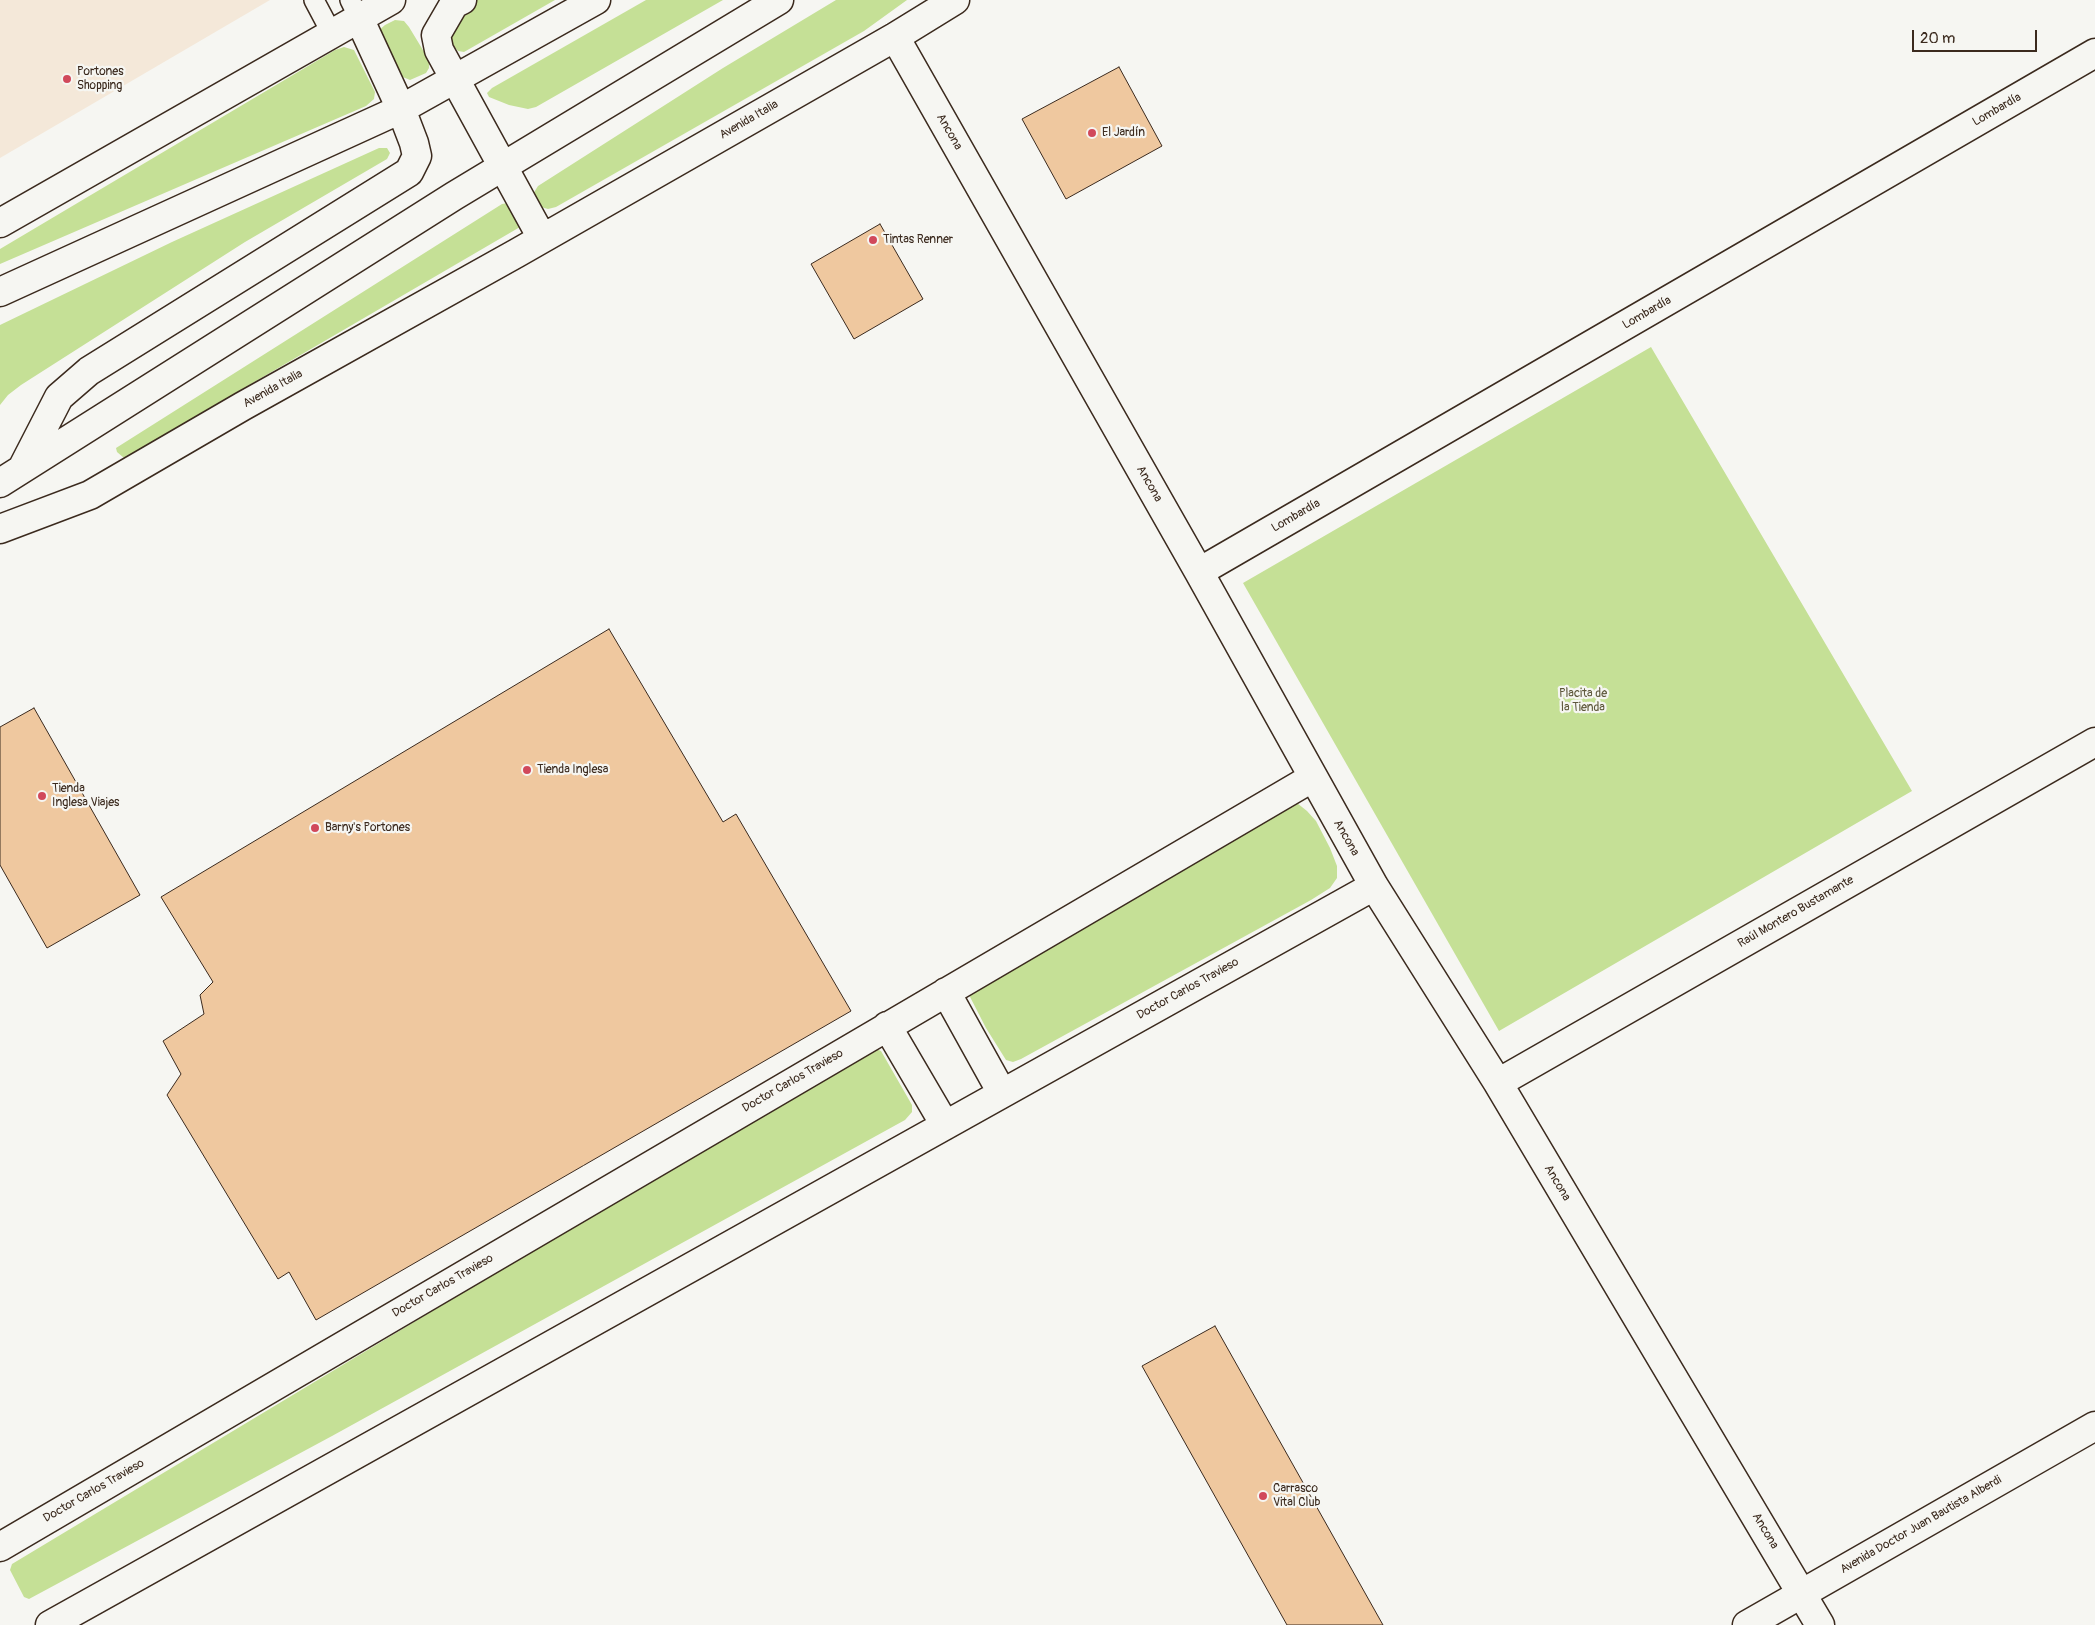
<!DOCTYPE html>
<html>
<head>
<meta charset="utf-8">
<style>
	body { margin:0 }
	#map { position:relative; width:2095px; height:1625px; overflow:hidden; background:#f6f6f2; font-family:Pangolin,sans-serif }
	canvas { display:block }
	.scale { position:absolute; left:1912px; top:30px; width:125px; height:22px; box-sizing:border-box; border:2px solid #3b2a1e; border-top:0; padding-left:6px; font-size:15px; line-height:18px; white-space:nowrap; color:#3b2a1e; -webkit-text-stroke:4px #f6f6f2; paint-order:stroke }
</style>
</head>
<body>
<div id="map">
<canvas width="2095" height="1625"></canvas>
<div class="scale">20 m</div>
</div>
<script>
const g = document.querySelector('canvas').getContext('2d');
g.lineJoin = 'round';
function paint(path, color) { g.fillStyle = color; g.fill(path, 'evenodd'); }
const shape = rows => new Path2D(rows.map(r => 'M' + r).join(''));
function trace(path, color, width, dash) { g.strokeStyle = color; g.lineWidth = width; g.lineCap = dash ? 'butt' : 'round'; g.setLineDash(dash || []); g.stroke(path); }
function drawText(font, color, halo, rows, align = 'center') {
  g.font = font + ' Pangolin,sans-serif'; g.lineWidth = 4.5; g.setLineDash([]); g.textBaseline = 'middle'; g.strokeStyle = halo; g.fillStyle = color; for (const [text, x, y, turn = 0] of rows) {
    g.save(); g.translate(x, y); g.rotate((+turn || 0) * Math.PI / 180); g.textAlign = isNaN(turn) ? turn : align; if (halo) g.strokeText(text, 0, 0); g.fillText(text, 0, 0); g.restore();
  }
}
const built = shape([
	[0,0,270,0,0,158]
]);
const green = shape([
	[473,0,555,0,464,52,458,51,450,42,447,20],
	[646,0,723,0,536,107,528,109,509,105,489,97,487,93,492,88],
	[836,0,907,0,864,31,556,207,548,209,541,207,535,202,533,194,538,186,723,68],
	[395,20,404,21,409,27,429,60,429,68,426,73,410,80,398,75,377,32,385,25],
	[344,47,354,50,375,92,374,99,366,106,0,264,0,249,335,50],
	[379,148,387,148,390,153,387,159,245,242,21,385,8,395,0,405,0,325,172,242],
	[508,203,521,217,520,227,124,458,117,452,116,448,502,204],
	[1651,347,1912,791,1499,1031,1243,583],
	[1286,802,1297,803,1307,811,1316,821,1330,848,1337,866,1337,878,1330,888,1311,900,1021,1059,1013,1062,1006,1060,986,1028,968,993],
	[874,1048,881,1051,912,1105,912,1112,905,1120,332,1436,29,1599,24,1597,10,1570,12,1564,773,1106]
]);
const building = shape([
	[1119,67,1162,146,1066,199,1022,119,1119,67],
	[880,224,923,299,854,339,811,264,880,224],
	[609,629,723,822,736,814,851,1011,316,1320,289,1272,278,1279,167,1095,181,1074,163,1041,204,1014,200,995,213,982,161,897,609,629],
	[34,708,140,895,47,948,0,865,0,727,34,708],
	[1215,1326,1383,1625,1287,1625,1142,1366,1215,1326]
]);
const service = shape([
	[314,0,332,34],
	[350,0,359,18]
]);
const minor = shape([
	[462,0,454,4,436,35,439,50,542,238],
	[895,37,1199,572,1374,886,1498,1083,1820,1625],
	[0,223,391,0],
	[0,529,90,495,243,406,517,253,895,37,955,0],
	[1199,572,2095,53],
	[946,992,1002,1093],
	[887,1026,945,1125],
	[1498,1083,2095,742],
	[0,1547,1312,778],
	[50,1625,1374,886]
]);
const tertiary = shape([
	[1747,1625,2095,1426]
]);
const primary = shape([
	[0,292,401,109,596,0],
	[23,467,59,397,89,371,409,172,417,156,414,143,401,109,359,18],
	[0,483,454,196,779,0]
]);
const markers = [
	[67,79,5,"#d1495b"],
	[1092,133,5,"#d1495b"],
	[873,240,5,"#d1495b"],
	[527,770,5,"#d1495b"],
	[42,796,5,"#d1495b"],
	[315,828,5,"#d1495b"],
	[1263,1496,5,"#d1495b"]
];
const poiNames = [
	["Portones",77,72],
	["Shopping",77,86],
	["El Jardín",1102,133],
	["Tintas Renner",883,240],
	["Tienda Inglesa",537,770],
	["Tienda",52,789],
	["Inglesa Viajes",52,803],
	["Barny's Portones",325,828],
	["Carrasco",1273,1489],
	["Vital Club",1273,1503]
];
const streetNames = [
	["Lombardía",1997,110,-30],
	["Avenida Italia",749,120,-30],
	["Ancona",949,132,60],
	["Lombardía",1647,313,-30],
	["Avenida Italia",273,389,-29],
	["Ancona",1149,484,60],
	["Lombardía",1296,516,-30],
	["Ancona",1346,838,60],
	["Raúl Montero Bustamante",1796,912,-30],
	["Doctor Carlos Travieso",1188,989,-29],
	["Doctor Carlos Travieso",793,1081,-30],
	["Ancona",1557,1183,59],
	["Doctor Carlos Travieso",443,1286,-30],
	["Doctor Carlos Travieso",94,1491,-30],
	["Avenida Doctor Juan Bautista Alberdi",1921,1525,-30],
	["Ancona",1765,1531,59]
];
const parkNames = [
	["Placita de",1583,694],
	["la Tienda",1583,708]
];
paint(built, '#f4e8d9');
paint(green, '#c5e096');
paint(building, '#efc89f');
trace(building, '#3b2a1e', 1);
trace(service, '#3b2a1e', 22);
trace(minor, '#3b2a1e', 31);
trace(tertiary, '#3b2a1e', 31);
trace(primary, '#3b2a1e', 31);
trace(service, '#f6f6f2', 19);
trace(minor, '#f6f6f2', 28);
trace(tertiary, '#f6f6f2', 28);
trace(primary, '#f6f6f2', 28);
for (const [x, y, r, color] of markers) { const dot = new Path2D(); dot.arc(x, y, r, 0, 2 * Math.PI); g.fillStyle = color; g.fill(dot); trace(dot, '#f6f6f2', 2); }
drawText('12px', '#3b2a1e', '#f6f6f2', poiNames, 'left');
drawText('12px', '#3b2a1e', '#f6f6f2', streetNames);
drawText('12px', '#5e583c', '#f6f6f2', parkNames);
</script>
</body>
</html>
